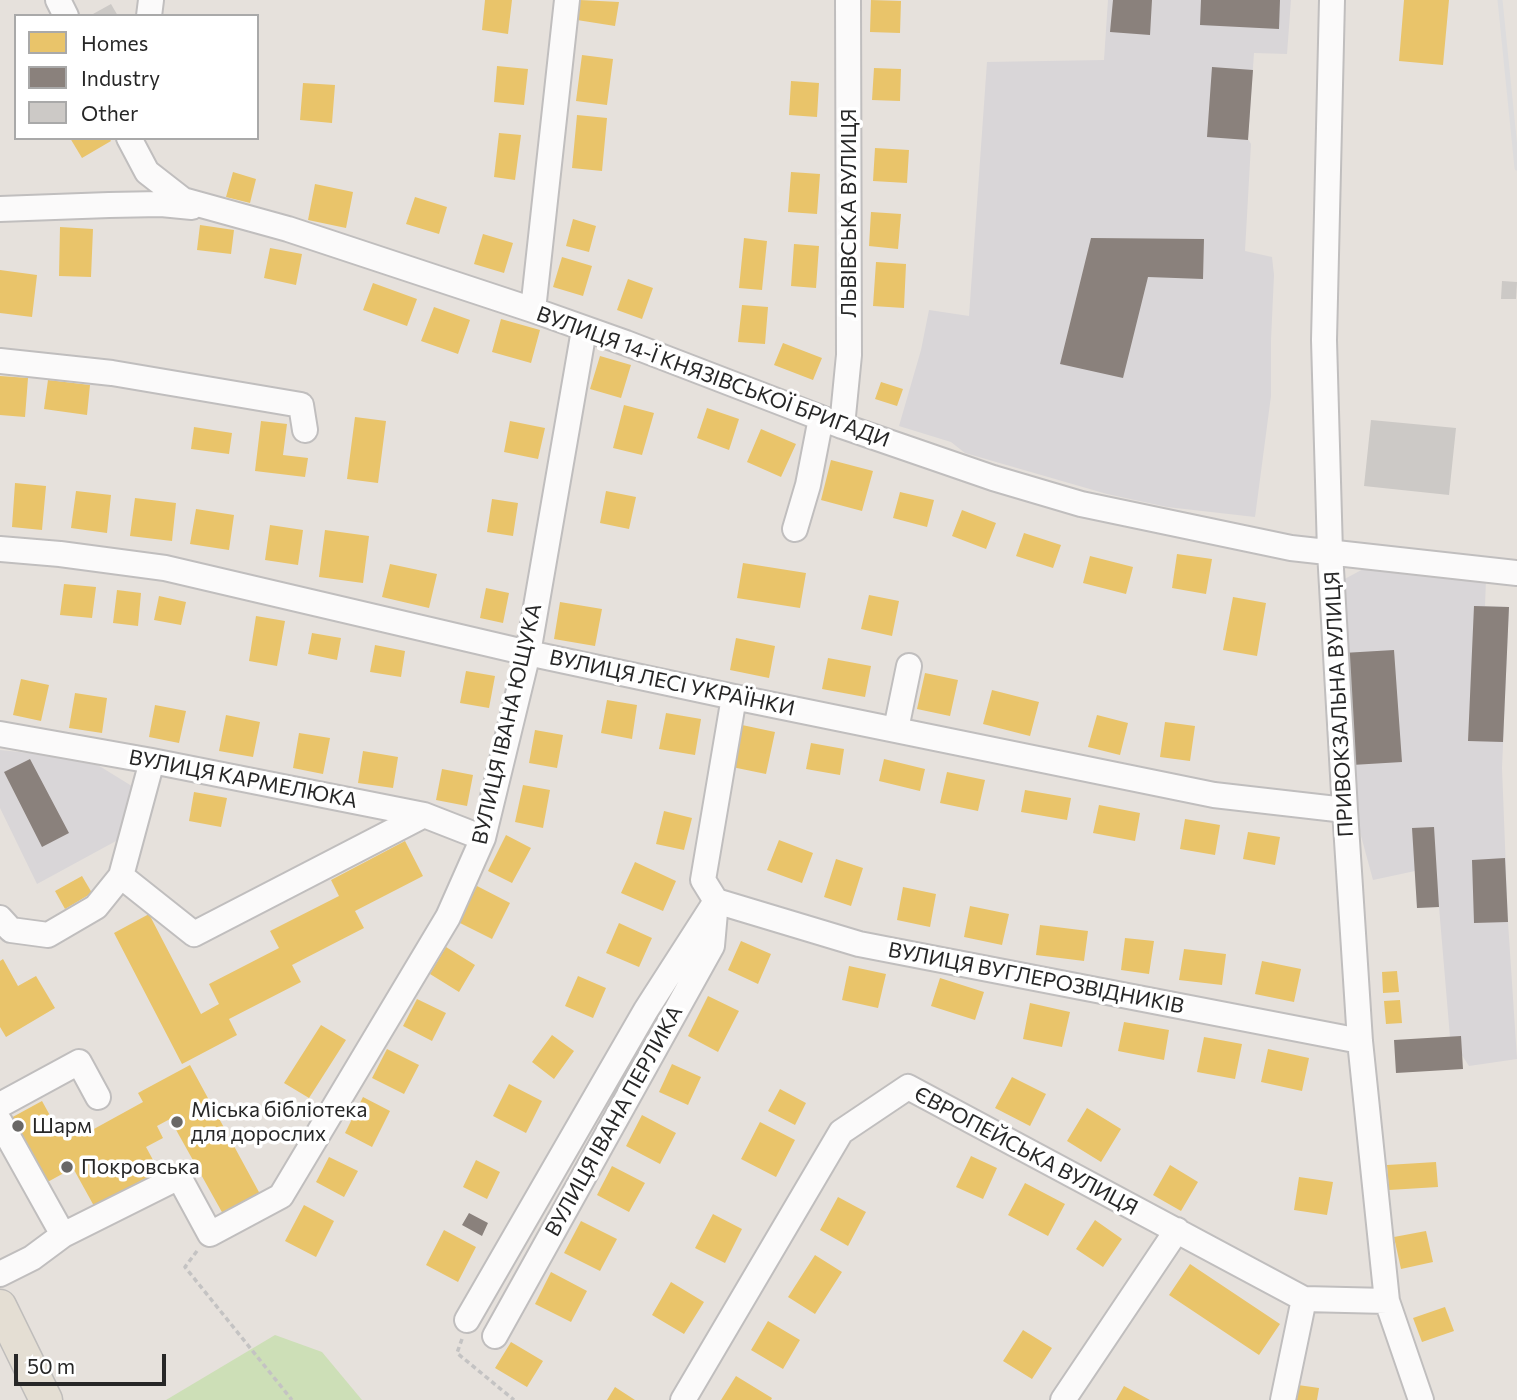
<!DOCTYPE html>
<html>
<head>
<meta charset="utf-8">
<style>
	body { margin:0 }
	#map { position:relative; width:1517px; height:1400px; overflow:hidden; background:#e6e1dc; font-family:Commissioner,sans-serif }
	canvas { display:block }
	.legend { position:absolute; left:14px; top:14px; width:245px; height:126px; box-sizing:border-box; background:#fff; border:2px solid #a9a9a9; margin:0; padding:9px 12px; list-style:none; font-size:21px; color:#272727 }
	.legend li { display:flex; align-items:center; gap:14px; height:35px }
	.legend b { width:35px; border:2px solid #a9a9a9 }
	.scale { position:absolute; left:14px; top:1354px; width:152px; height:32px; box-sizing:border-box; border:4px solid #272727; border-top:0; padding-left:9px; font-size:21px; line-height:24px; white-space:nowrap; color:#272727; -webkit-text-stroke:5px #fff; paint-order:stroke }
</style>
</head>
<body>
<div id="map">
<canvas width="1517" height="1400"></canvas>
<ul class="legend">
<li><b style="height:19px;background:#e9c46a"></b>Homes</li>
<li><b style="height:19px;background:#8a817c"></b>Industry</li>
<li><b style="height:19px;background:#ccc9c6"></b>Other</li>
</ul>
<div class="scale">50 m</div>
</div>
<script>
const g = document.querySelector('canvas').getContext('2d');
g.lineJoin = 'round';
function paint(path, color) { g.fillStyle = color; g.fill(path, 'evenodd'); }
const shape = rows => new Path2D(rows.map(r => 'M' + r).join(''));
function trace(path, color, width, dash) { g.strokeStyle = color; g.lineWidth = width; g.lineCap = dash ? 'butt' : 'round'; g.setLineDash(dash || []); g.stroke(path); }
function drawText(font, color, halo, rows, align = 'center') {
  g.font = font + ' Commissioner,sans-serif'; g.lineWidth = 7; g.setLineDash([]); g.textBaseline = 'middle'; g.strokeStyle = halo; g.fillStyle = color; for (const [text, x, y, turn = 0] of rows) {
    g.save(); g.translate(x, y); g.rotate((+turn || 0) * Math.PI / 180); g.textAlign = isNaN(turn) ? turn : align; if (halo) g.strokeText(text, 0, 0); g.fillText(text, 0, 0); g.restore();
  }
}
const industrial = shape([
	[1108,0,1291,0,1287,54,1254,53,1248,139,1251,144,1245,251,1272,257,1274,275,1271,340,1271,396,1255,517,1167,507,1107,494,965,453,951,442,899,426,921,350,929,310,969,316,987,62,1104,60],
	[1367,567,1486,579,1485,606,1509,607,1502,768,1508,922,1517,1059,1469,1066,1450,1037,1439,907,1417,908,1415,871,1373,880,1354,810,1339,582],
	[0,750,88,759,135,788,116,841,37,884,0,808]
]);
const green = shape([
	[275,1335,322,1352,362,1400,166,1400]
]);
const homes = shape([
	[485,0,512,0,508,34,482,30],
	[580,0,619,2,615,26,577,20],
	[871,0,901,1,900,33,870,32],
	[1404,0,1449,0,1443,65,1399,61],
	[582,55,613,59,607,105,576,101],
	[497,66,528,69,524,105,494,102],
	[874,68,901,69,900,101,872,100],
	[791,81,819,83,817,117,789,115],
	[303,83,335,85,332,123,300,120],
	[577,115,607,118,602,171,572,168],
	[499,133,521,135,515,180,494,177],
	[70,138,109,138,111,141,82,158],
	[875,148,909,150,907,183,873,181],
	[233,172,256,179,250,203,226,197],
	[791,172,820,174,817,214,788,212],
	[315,184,353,192,346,228,308,220],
	[415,197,447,207,439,234,406,224],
	[871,212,901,214,898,249,869,246],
	[573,219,596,226,589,252,566,246],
	[200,225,234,230,231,254,197,250],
	[60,227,93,229,91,277,59,276],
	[483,234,513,243,504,273,474,264],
	[744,238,767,241,762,290,739,288],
	[794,244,819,246,816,288,791,286],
	[270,248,302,254,296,285,264,278],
	[562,257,592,266,583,296,553,287],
	[876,262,906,264,904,308,873,306],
	[0,270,37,275,32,317,0,313],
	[628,279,653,288,642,319,617,310],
	[373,283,417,299,407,326,363,310],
	[742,305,768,307,765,344,738,342],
	[434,307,470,320,458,354,421,341],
	[501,319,540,330,531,363,492,352],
	[783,343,822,358,813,380,774,365],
	[600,356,631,365,621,398,590,389],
	[0,376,28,378,25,417,0,415],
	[48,380,90,385,87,415,44,409],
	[881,382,903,389,897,406,875,399],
	[624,405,654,413,642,455,613,448],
	[707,408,739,419,729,450,697,438],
	[355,417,386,421,378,483,347,479],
	[261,421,287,424,283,455,308,458,305,477,255,471],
	[510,421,545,428,538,459,504,452],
	[194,427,232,433,229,454,191,449],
	[761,429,796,444,781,477,747,462],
	[831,460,873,471,862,511,821,500],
	[15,483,46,486,42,530,12,527],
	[76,491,111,495,107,533,71,528],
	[606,491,636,497,629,529,600,523],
	[900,492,934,500,927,527,893,518],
	[135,498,176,503,172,541,130,536],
	[492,499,518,503,513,536,487,532],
	[196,509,234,515,229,550,190,544],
	[962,510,996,523,986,549,952,536],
	[270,525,303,530,298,565,265,560],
	[325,530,369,536,363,583,319,577],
	[1024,533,1061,545,1053,568,1016,556],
	[1177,554,1212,559,1206,594,1172,588],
	[1090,556,1133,567,1126,594,1083,583],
	[743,563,806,573,800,608,737,598],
	[390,564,437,574,429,608,382,597],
	[64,584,96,587,92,618,60,615],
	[486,588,509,593,503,623,480,618],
	[117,590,141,593,138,626,113,623],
	[869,595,899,601,892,636,861,629],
	[159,596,186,602,181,625,154,620],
	[1233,597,1266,603,1257,656,1223,650],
	[560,602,602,609,595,646,554,639],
	[256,616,285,621,277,666,249,661],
	[312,633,341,638,337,660,308,654],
	[736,638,775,646,769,678,730,670],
	[375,645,405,651,401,677,370,672],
	[828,658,871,666,865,697,822,689],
	[466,671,495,676,489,708,460,703],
	[925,673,958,680,950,716,917,709],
	[21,679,49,685,41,721,13,715],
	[992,690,1039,702,1030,736,983,724],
	[75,693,107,698,102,733,69,728],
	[607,700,637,705,632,739,601,733],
	[155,705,186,711,179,743,149,737],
	[666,713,701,719,695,755,659,749],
	[226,715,260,722,253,757,219,751],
	[1097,715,1128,723,1120,755,1088,747],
	[1165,722,1195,726,1190,761,1160,757],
	[742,725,775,732,766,774,732,767],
	[535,730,563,735,557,768,529,763],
	[299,733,330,738,323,774,293,768],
	[811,743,844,749,840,775,806,769],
	[363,751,398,757,393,788,358,783],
	[884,759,925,769,920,791,879,781],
	[442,769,473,775,467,806,436,800],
	[947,772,985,780,978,811,940,803],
	[523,785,550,790,543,828,515,822],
	[1025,790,1071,798,1067,820,1021,812],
	[194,792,227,798,221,827,189,821],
	[1099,805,1140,813,1135,841,1093,833],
	[664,811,692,818,684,850,656,844],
	[1185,819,1220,825,1215,855,1180,849],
	[1248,832,1280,837,1275,865,1243,859],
	[506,835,531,848,512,883,488,871],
	[779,840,813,853,802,883,767,870],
	[405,841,423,876,355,911,364,928,292,965,301,982,229,1019,237,1035,182,1064,114,933,149,914,201,1014,219,1004,209,984,279,948,270,931,339,896,331,880],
	[836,859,863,868,851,906,824,897],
	[635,862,676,881,663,911,621,893],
	[82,876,92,893,65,909,55,891],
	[477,886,510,903,492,939,458,922],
	[903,887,936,894,930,927,897,920],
	[970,906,1009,914,1002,945,964,937],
	[619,923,652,938,639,967,606,953],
	[1040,925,1088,931,1084,961,1036,955],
	[1125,938,1154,941,1149,974,1121,970],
	[741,941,771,954,758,984,728,970],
	[446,947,475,965,459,992,430,974],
	[1184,949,1226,954,1222,985,1179,980],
	[3,959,18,986,36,976,55,1008,6,1037,0,1027,0,961],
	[1262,961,1301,969,1294,1002,1255,994],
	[849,966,886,974,878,1008,842,1000],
	[1397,971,1399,992,1383,993,1382,972],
	[578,976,606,988,593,1018,565,1006],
	[940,978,984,992,975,1020,931,1006],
	[708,996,739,1011,718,1052,688,1036],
	[417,999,446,1013,432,1041,403,1026],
	[1400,1000,1402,1023,1386,1024,1384,1001],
	[1030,1003,1070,1012,1062,1047,1023,1039],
	[1124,1022,1169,1030,1164,1060,1118,1051],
	[321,1025,346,1040,309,1098,284,1083],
	[552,1035,574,1051,554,1079,532,1062],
	[1204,1037,1242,1044,1235,1079,1197,1072],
	[387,1049,419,1065,404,1094,372,1078],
	[1268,1049,1309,1058,1302,1091,1261,1082],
	[672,1064,701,1077,688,1105,659,1092],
	[190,1065,260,1194,223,1214,170,1119,157,1126,163,1138,146,1147,159,1171,94,1206,73,1168,44,1184,9,1119,42,1101,58,1130,75,1120,83,1135,143,1102,138,1093],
	[1012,1077,1046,1094,1030,1126,995,1108],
	[509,1084,542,1101,526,1133,493,1116],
	[780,1089,806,1103,795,1125,768,1111],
	[363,1097,390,1111,372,1147,345,1133],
	[1087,1108,1121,1129,1101,1162,1067,1141],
	[642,1115,676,1133,660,1164,626,1146],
	[760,1122,795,1140,776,1177,741,1159],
	[971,1156,997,1168,983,1199,956,1187],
	[329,1157,358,1171,344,1197,316,1182],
	[476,1160,500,1172,487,1199,463,1187],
	[1436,1162,1438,1187,1389,1190,1387,1165],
	[1170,1165,1198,1182,1181,1211,1153,1195],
	[612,1166,645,1183,629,1212,597,1195],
	[1299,1177,1333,1182,1327,1215,1294,1210],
	[1025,1183,1065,1204,1048,1236,1008,1215],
	[838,1197,866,1212,848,1246,820,1230],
	[304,1205,334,1221,316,1257,285,1241],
	[713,1214,742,1229,725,1263,695,1248],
	[1095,1220,1122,1239,1103,1267,1076,1249],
	[581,1221,617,1239,600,1271,564,1253],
	[444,1230,476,1247,458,1282,426,1265],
	[1426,1231,1433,1262,1401,1269,1394,1237],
	[815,1255,842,1272,815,1314,788,1297],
	[1190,1264,1280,1324,1259,1355,1169,1295],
	[551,1272,587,1291,571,1322,535,1304],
	[671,1282,704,1302,684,1334,652,1315],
	[1445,1307,1454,1331,1422,1342,1413,1318],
	[768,1321,800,1340,783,1369,751,1350],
	[1023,1330,1052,1348,1032,1379,1003,1361],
	[511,1342,543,1361,527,1387,495,1368],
	[736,1376,772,1398,771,1400,721,1400],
	[1298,1385,1319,1388,1317,1400,1297,1400],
	[1124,1386,1150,1400,1116,1400],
	[615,1387,635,1400,607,1400]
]);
const industry = shape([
	[1113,0,1152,0,1150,35,1110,32],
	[1201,0,1280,0,1279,29,1200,25],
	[1212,67,1253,70,1248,140,1207,137],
	[1091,238,1204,239,1203,279,1148,277,1123,378,1060,364],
	[1474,606,1509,607,1503,742,1468,741],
	[1394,650,1402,762,1352,765,1343,653],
	[30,759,69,833,42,847,4,772],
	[1434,827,1439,907,1417,908,1412,828],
	[1505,858,1508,922,1474,923,1472,860],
	[1461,1036,1463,1069,1396,1073,1394,1040],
	[469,1213,488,1223,482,1236,462,1225]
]);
const building = shape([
	[111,4,118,16,94,16,93,14],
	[1502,281,1517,282,1516,299,1501,299],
	[1371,420,1456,428,1449,495,1364,486]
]);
const path = shape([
	[197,1251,185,1267,292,1400],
	[462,1339,457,1353,514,1400]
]);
const minor = shape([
	[58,0,66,16],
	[1332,0,1324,340,1330,552,1345,810,1360,1041,1387,1301,1421,1400],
	[149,16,151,0],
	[129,138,147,172,183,200,288,229,533,310,626,343,842,426,993,478,1081,504,1291,548,1517,573],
	[0,209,109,205,161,204,192,207],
	[533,310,567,0],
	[0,361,112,373,301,405,305,430],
	[842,426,849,355,848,0],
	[795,529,808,485,821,418],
	[0,549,60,554,165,568,528,653,734,697,1214,795,1345,810],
	[896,729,909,666],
	[0,734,152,761,424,815,483,838],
	[121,876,194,934,424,815],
	[0,918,11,930,48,935,96,907,121,876,152,761],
	[0,1105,79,1062,98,1097],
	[0,1122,63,1235,32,1258,0,1274],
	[63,1235,179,1177,210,1234,281,1196,448,917,483,838,528,653,584,330],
	[467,1320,646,1010,716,901,859,944,1360,1041],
	[495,1336,712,946,716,901,703,880,734,697],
	[683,1400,841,1132,908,1087,1304,1299,1387,1301],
	[1063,1400,1177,1230],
	[1283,1400,1304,1299]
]);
const major = shape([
	[0,1306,46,1400]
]);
const rail = shape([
	[1500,0,1517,168]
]);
const markers = [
	[177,1122,7,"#6a6866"],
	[18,1126,7,"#6a6866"],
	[67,1167,7,"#6a6866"]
];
const streetNames = [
	["ЛЬВІВСЬКА ВУЛИЦЯ",849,213,-90],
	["ВУЛИЦЯ 14-Ї КНЯЗІВСЬКОЇ БРИГАДИ",713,377,20],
	["ВУЛИЦЯ ЛЕСІ УКРАЇНКИ",672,683,12],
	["ПРИВОКЗАЛЬНА ВУЛИЦЯ",1339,704,-93],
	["ВУЛИЦЯ ІВАНА ЮЩУКА",507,724,-77],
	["ВУЛИЦЯ КАРМЕЛЮКА",243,779,11],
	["ВУЛИЦЯ ВУГЛЕРОЗВІДНИКІВ",1036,978,11],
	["ВУЛИЦЯ ІВАНА ПЕРЛИКА",614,1121,-61],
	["ЄВРОПЕЙСЬКА ВУЛИЦЯ",1026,1151,28]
];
const poiNames = [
	["Міська бібліотека",191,1110],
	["для дорослих",191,1134],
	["Шарм",32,1126],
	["Покровська",81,1167]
];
paint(industrial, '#d9d6d8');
paint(green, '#cddfb7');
paint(homes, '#e9c46a');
paint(industry, '#8a817c');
paint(building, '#ccc9c6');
trace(minor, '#c0bebe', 28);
trace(major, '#bfbdbb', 35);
trace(path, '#c4c3c3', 3.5, [5, 3.5]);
trace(minor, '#fbfafa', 24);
trace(major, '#e4ded3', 32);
trace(rail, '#dddcdd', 5);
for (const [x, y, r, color] of markers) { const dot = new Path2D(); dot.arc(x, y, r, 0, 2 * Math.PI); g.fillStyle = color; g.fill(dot); trace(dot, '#fff', 2.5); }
drawText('21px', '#272727', '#fff', streetNames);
drawText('21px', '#272727', '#fff', poiNames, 'left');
</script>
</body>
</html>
